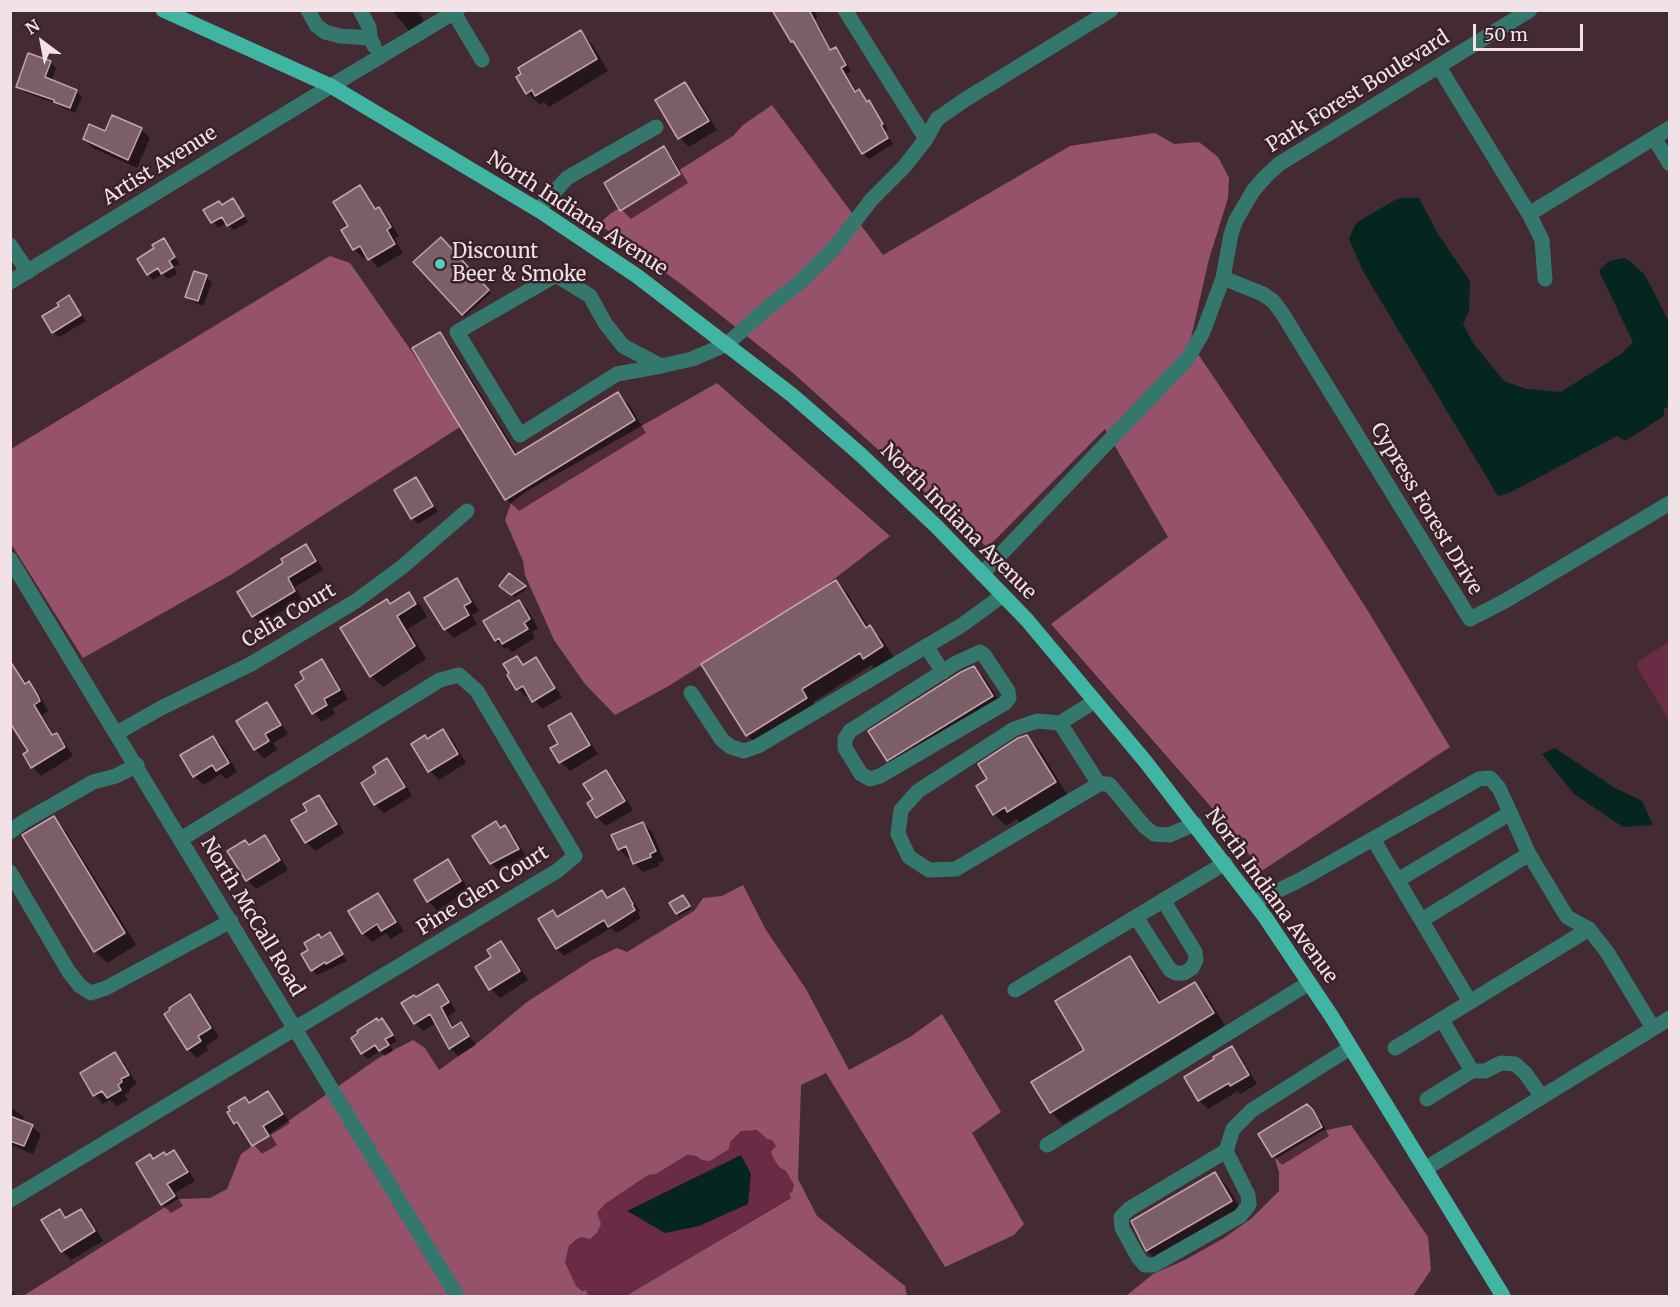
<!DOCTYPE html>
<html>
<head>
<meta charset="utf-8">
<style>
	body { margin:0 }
	#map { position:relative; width:1680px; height:1307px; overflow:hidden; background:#442b33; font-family:Merriweather,serif }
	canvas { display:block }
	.frame { position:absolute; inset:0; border:12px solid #f2e1e6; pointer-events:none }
	.north { position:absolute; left:12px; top:12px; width:60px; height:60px; -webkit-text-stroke:4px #392129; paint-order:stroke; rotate:328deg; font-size:16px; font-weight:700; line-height:24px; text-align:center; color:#f2e1e6 }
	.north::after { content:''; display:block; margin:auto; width:21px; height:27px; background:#f2e1e6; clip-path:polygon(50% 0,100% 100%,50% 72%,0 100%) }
	.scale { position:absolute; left:1473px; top:24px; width:110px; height:27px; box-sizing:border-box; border:3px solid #f2e1e6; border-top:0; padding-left:8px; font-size:18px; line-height:21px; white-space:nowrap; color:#f2e1e6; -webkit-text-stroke:4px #392129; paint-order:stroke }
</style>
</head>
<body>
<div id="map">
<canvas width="1680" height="1307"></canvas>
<div class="frame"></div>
<div class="north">N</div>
<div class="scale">50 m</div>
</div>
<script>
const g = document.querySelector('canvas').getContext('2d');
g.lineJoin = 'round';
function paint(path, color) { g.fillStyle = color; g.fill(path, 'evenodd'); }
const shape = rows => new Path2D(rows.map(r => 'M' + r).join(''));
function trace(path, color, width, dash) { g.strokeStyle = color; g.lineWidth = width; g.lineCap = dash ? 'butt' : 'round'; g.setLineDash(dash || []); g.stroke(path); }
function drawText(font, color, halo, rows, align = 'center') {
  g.font = font + ' Merriweather,serif'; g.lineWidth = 5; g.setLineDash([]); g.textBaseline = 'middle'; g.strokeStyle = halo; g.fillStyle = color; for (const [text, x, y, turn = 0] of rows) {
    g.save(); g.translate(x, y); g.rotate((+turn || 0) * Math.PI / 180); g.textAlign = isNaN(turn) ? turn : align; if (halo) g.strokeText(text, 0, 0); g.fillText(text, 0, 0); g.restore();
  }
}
const green = shape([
	[1669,642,1669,720,1637,667,1639,661],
	[741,1130,757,1130,767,1139,772,1140,776,1146,779,1167,786,1171,794,1185,790,1194,791,1197,626,1296,588,1296,586,1290,583,1291,576,1286,565,1262,569,1246,582,1237,597,1213,605,1204,648,1175,656,1174,687,1155,710,1160,729,1149,730,1142]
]);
const forest = shape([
	[772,105,883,255,1070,146,1155,133,1174,144,1199,142,1218,157,1229,178,1228,198,1209,259,1190,342,1309,519,1368,611,1450,747,1260,872,1240,840,1051,624,1168,537,1105,429,987,548,964,522,936,502,792,372,685,287,599,224,610,214,733,136,743,125],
	[330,256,350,263,463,425,232,574,83,658,11,544,11,449],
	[717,383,890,536,816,593,667,687,615,715,585,684,554,640,525,575,523,561,505,520,511,503,527,491],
	[743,885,766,930,806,989,849,1070,910,1037,942,1014,1001,1112,972,1133,1024,1224,1014,1235,945,1267,826,1073,801,1085,798,1179,817,1216,905,1286,907,1296,626,1296,791,1198,789,1193,792,1192,794,1185,786,1171,779,1167,774,1159,771,1152,776,1146,772,1140,767,1139,757,1130,741,1131,730,1142,729,1149,710,1161,702,1160,696,1156,687,1155,656,1174,648,1175,605,1204,597,1213,601,1224,597,1233,590,1239,582,1237,577,1239,569,1246,565,1262,576,1286,582,1291,586,1290,588,1296,23,1296,178,1199,210,1198,227,1189,241,1154,380,1057,413,1040,425,1048,439,1070,480,1041,527,1002,592,960,617,948,627,952,694,911,703,898,722,896],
	[1351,1125,1428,1237,1431,1270,1413,1296,1126,1296,1153,1274,1185,1260,1224,1238,1252,1218,1279,1191,1279,1172,1275,1159,1322,1131]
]);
const water = shape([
	[1404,198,1419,198,1438,234,1470,281,1469,311,1463,324,1473,343,1504,381,1526,389,1561,392,1621,354,1633,342,1599,271,1608,262,1614,260,1624,258,1631,262,1645,275,1669,322,1669,406,1664,409,1664,416,1625,441,1617,436,1511,492,1498,496,1363,271,1349,239,1355,225,1361,220,1395,200],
	[1555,748,1615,788,1642,801,1653,825,1623,827,1574,794,1542,754],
	[741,1155,751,1174,748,1204,699,1226,665,1233,627,1211]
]);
const shadow = shape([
	[392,10,417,10,424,21,409,31],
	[773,10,814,10,818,17,815,20,823,32,820,33,831,51,835,49,841,54,851,71,846,74,857,92,859,91,875,108,888,130,885,131,888,136,862,152],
	[580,32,592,44,608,71,549,107,544,102,540,105,528,93,518,78],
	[50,62,56,68,51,81,76,91,82,97,75,113,61,107,57,104,24,92,18,86],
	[685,84,694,93,717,130,689,147,680,138,657,101],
	[113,117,141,129,150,138,137,168,93,148,84,139,106,133],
	[890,138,893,144,869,159,864,154],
	[663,148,672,157,688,183,631,219,622,210],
	[359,187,368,196,377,210,379,209,388,218,399,236,395,239,403,253,378,268,367,255,363,258,354,249,350,226],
	[233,200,248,222,234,230,227,223,218,228,205,211,223,206],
	[441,239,491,293,465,316,415,262],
	[163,240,180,264,174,267,177,274,168,279,163,274,153,280,148,274,156,249],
	[206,277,212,282,203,306,193,302,187,297],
	[69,297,86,321,59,337,53,332,61,306],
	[439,333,451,346,518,455,618,394,630,406,646,433,519,511,506,499],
	[416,479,421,485,438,512,418,524,412,518,396,491],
	[306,546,314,554,323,570,295,587,302,599,261,624,253,616,239,593,285,564],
	[510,575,527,589,515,597,504,588],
	[457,580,466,589,479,611,472,615,477,624,454,638,445,629,426,599],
	[836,582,848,594,869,628,882,639,894,658,876,670,872,665,813,702,818,711,759,747,747,735,703,665],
	[409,594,421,606,427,617,408,629,426,659,383,687,371,676,391,605],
	[519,601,528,610,538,628,532,632,535,638,512,652,507,647,505,649,496,640],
	[517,657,525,666,536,659,544,667,562,697,542,709,530,695,526,697,518,689,509,675],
	[321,661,330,670,348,699,332,709,335,714,322,722,314,713],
	[10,662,18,674,38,692,48,711,42,715,54,736,56,735,65,743,73,756,41,776,32,767,30,752,13,725,10,727],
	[974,667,986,680,1004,708,900,772,888,760],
	[267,704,275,713,288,734,273,743,277,750,264,758,255,749],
	[570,715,579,724,598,754,570,771,561,762,553,749,560,744],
	[443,730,452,739,466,763,439,780,430,771,427,740],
	[1027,736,1039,749,1067,794,1021,823,1017,819,1006,826,994,814,990,780],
	[213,737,222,746,237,772,226,779,221,774,203,785,194,776],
	[387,760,396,769,412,796,384,813,375,805,363,784,379,774],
	[606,772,615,781,633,810,606,826,597,817,595,800],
	[319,797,328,805,344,833,315,851,306,842,309,811],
	[53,818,65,830,136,945,107,963,95,951],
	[496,823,501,829,505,827,514,836,527,858,500,872,491,863],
	[643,823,652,832,664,860,658,863,659,866,643,872,634,863,632,856,628,858,619,849],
	[265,837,274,846,288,870,256,889,247,880,229,851,250,846],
	[448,861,457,870,469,890,437,910,428,901],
	[624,890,631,897,640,911,638,913,641,918,617,933,611,928,564,956,557,949,540,920,553,912,558,918,602,892,608,899],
	[378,895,387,904,404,931,391,939,386,933,372,942,363,933],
	[685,899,691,909,679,916,671,904],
	[329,934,347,961,317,975,312,970,310,950],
	[501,943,510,952,528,980,500,998,491,989,493,958],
	[1130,958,1142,970,1162,1003,1195,983,1207,996,1225,1026,1063,1124,1051,1112,1087,1050],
	[438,986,446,994,456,1011,448,1016,454,1028,460,1024,476,1045,458,1056,450,1048,436,1023,423,1031,415,1023,417,999],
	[190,996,199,1005,219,1037,206,1046,208,1050,197,1058,188,1049],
	[382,1020,397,1041,390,1045,393,1051,385,1056,380,1051,368,1059,362,1053,379,1022],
	[1231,1048,1240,1056,1257,1084,1240,1094,1238,1091,1208,1109,1199,1100,1186,1078],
	[115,1054,124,1063,137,1084,129,1089,130,1091,125,1095,128,1100,117,1106,110,1100,103,1104,95,1095],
	[268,1093,277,1102,290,1123,271,1135,277,1145,262,1154,235,1123,245,1099,250,1104],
	[10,1106,24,1117,22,1122,32,1126,41,1135,33,1154,13,1146,10,1152],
	[1307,1106,1321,1120,1329,1136,1282,1165,1274,1156,1260,1135],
	[174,1152,183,1161,195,1181,175,1193,183,1206,171,1213,162,1204,154,1160],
	[1215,1173,1227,1186,1243,1213,1159,1263,1147,1251,1133,1225],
	[81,1210,90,1219,103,1241,71,1260,62,1251,59,1211,68,1219],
	[10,1288,15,1295,12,1296,10,1296]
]);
const building = shape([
	[772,10,809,10,830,50,836,47,846,65,841,68,855,92,859,89,867,102,869,100,883,124,881,125,888,138,862,154,793,41,791,42,772,10],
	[581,30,597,59,535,96,532,90,526,94,516,77,521,74,518,68,581,30],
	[28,53,51,61,45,77,77,90,70,108,54,102,54,100,16,87,28,53],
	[685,82,709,121,678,139,655,100,685,82],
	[112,115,142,128,128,160,83,139,89,124,105,131,112,115],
	[664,146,680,174,620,211,604,183,664,146],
	[360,185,375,209,379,207,391,227,387,230,395,244,368,260,360,246,353,250,341,230,348,226,333,202,360,185],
	[233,198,244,216,227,226,222,217,211,223,203,210,219,201,222,205,233,198],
	[441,237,489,290,462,315,413,262,441,237],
	[164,238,175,257,169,261,173,267,161,274,158,268,147,275,137,259,154,248,152,245,164,238],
	[194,271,207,275,198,301,185,297,194,271],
	[69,295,81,315,52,333,42,316,59,306,57,303,69,295],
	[440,332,515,455,618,392,635,420,505,500,412,348,440,332],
	[416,477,433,506,411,519,394,490,416,477],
	[306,544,316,561,288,578,295,591,252,617,237,592,283,563,281,559,306,544],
	[509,573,526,586,511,595,499,586,509,573],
	[457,578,471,602,464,606,469,615,444,630,424,598,457,578],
	[836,580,866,628,870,625,883,646,863,659,860,653,802,689,807,698,746,736,701,664,836,580],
	[409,592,416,604,397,616,415,646,370,677,340,628,387,599,390,604,409,592],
	[519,600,530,619,524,623,528,629,502,644,499,638,495,641,483,621,519,600],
	[517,656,523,665,536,657,555,688,532,702,523,686,516,690,507,675,509,673,503,664,517,656],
	[322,659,340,690,324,699,327,705,312,714,295,685,304,679,300,672,322,659],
	[10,661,25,684,29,681,38,696,40,701,34,705,52,735,57,733,65,747,31,768,23,754,28,751,10,723,10,661],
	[974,666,993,696,887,761,868,731,961,672,974,666],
	[267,702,281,725,265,734,269,741,254,750,236,721,267,702],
	[571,713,590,745,559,763,550,748,558,744,548,726,571,713],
	[443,729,458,754,428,772,411,744,425,735,427,739,443,729],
	[1027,735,1056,782,1007,812,1005,807,993,815,976,786,987,779,978,764,1018,738,1027,735],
	[213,736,229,763,216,771,212,765,193,777,180,755,213,736],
	[387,758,405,787,374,805,361,783,376,773,373,767,387,758],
	[606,770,625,801,596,818,587,803,593,799,583,784,606,770],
	[319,795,337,824,305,843,291,820,307,811,303,804,319,795],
	[54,816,125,933,94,952,22,835,54,816],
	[496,821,500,828,505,825,519,849,490,864,472,836,496,821],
	[643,822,656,851,650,854,651,857,633,864,626,846,618,850,611,835,643,822],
	[265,835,280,860,246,881,227,851,245,840,249,845,265,835],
	[448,859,461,881,427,902,414,880,448,859],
	[624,888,633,904,632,905,635,910,608,927,604,920,556,949,538,919,553,910,557,917,602,890,607,898,624,888],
	[378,893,396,922,381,931,377,924,362,934,348,911,378,893],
	[683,895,690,906,676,914,669,903,683,895],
	[330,932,343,954,326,964,325,962,311,971,301,954,308,950,304,943,319,934,321,938,330,932],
	[501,941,520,971,489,990,475,967,491,957,487,950,501,941],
	[1130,956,1159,1003,1195,982,1214,1013,1050,1113,1031,1082,1084,1050,1055,1001,1130,956],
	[438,984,449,1002,441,1007,452,1028,461,1022,469,1036,449,1049,430,1014,414,1024,401,1003,414,995,416,997,438,984],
	[190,994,211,1028,198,1036,201,1041,187,1050,164,1014,170,1010,169,1008,190,994],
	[377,1018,378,1021,382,1018,393,1035,385,1039,389,1045,379,1051,375,1045,361,1054,351,1038,358,1033,357,1031,377,1018],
	[1232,1046,1249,1075,1230,1086,1229,1083,1198,1101,1184,1077,1214,1059,1213,1057,1232,1046],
	[115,1052,129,1075,121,1079,122,1082,118,1085,121,1090,107,1098,102,1091,93,1096,80,1073,115,1052],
	[268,1091,283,1114,263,1126,269,1136,252,1146,237,1122,234,1124,227,1112,230,1111,228,1107,245,1097,249,1103,268,1091],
	[1307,1104,1313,1110,1322,1127,1272,1157,1258,1134,1307,1104],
	[10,1116,33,1125,24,1146,10,1141,10,1116],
	[174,1150,188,1172,167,1184,175,1196,161,1205,136,1163,150,1154,153,1159,164,1152,166,1155,174,1150],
	[1215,1172,1232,1201,1146,1251,1131,1221,1215,1172],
	[60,1209,65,1218,81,1209,95,1231,61,1252,41,1220,60,1209]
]);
const minor = shape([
	[308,10,316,25,325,32,340,36,370,38],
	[360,10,369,27,370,38,374,46],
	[845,10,926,139],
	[454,13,482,60],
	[1439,67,1529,214,1542,240,1545,279],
	[1654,138,1670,164],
	[538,210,567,178,656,127],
	[1529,214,1670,128],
	[10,245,28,272],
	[1223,278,1263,294,1273,301,1282,313,1470,619,1505,601,1670,503],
	[10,282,331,86,458,10],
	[661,366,623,346,605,323,590,296,556,275,457,332,520,435,617,374,661,366,692,359,727,344,767,308,798,284,834,248,872,199,904,167,926,139,937,119,966,99,1111,10],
	[10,559,457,1296],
	[982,574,1188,358,1203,332,1223,278,1231,234,1236,220,1253,191,1265,177,1279,164,1530,10],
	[926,646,943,672],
	[980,652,984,655,1008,691,1009,698,1005,703,880,776,870,779,861,774,845,748,845,739,850,731,956,663,980,652],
	[691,693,722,740,731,747,744,751,758,746,962,625,1003,595],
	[1095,701,1060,723,1037,721,1014,729,918,791,901,810,898,834,909,857,929,870,956,869,1099,784,1109,784,1144,826,1154,834,1169,835,1195,824],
	[1060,723,1099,784],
	[117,733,161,708,251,664,356,601,402,567,467,511],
	[10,832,23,822,93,782,116,776,137,765],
	[1373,839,1470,1002],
	[10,872,69,972,80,986,91,993,106,988,231,921],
	[1398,880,1510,813],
	[1254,902,1300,880,1479,779,1490,778,1499,788,1529,854,1567,917,1589,929,1607,952,1653,1028],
	[1136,917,1170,970,1176,973,1184,973,1192,968,1196,960,1195,952,1163,900],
	[1422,920,1529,854],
	[1015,990,1225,863],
	[1442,1020,1472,1071],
	[1395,1048,1589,929],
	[1427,1099,1472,1071,1485,1071,1501,1063,1515,1064,1525,1073,1542,1097],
	[1047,1145,1309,983],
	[1226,1151,1129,1209,1121,1217,1122,1228,1138,1257,1145,1265,1154,1265,1240,1216,1249,1205,1248,1195,1226,1151,1233,1129,1252,1110,1350,1048],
	[1425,1169,1670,1018],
	[10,1200,557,871,575,856,477,691,459,675,440,680,181,839]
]);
const major = shape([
	[163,10,331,86,540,211,637,276,792,395,861,455,937,527,1027,620,1145,761,1265,917,1332,1017,1503,1296]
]);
const markers = [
	[440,264,6,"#5acebc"]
];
const streetNames = [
	["Park Forest Boulevard",1358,92,-32],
	["Artist Avenue",160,166,-32],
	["North Indiana Avenue",577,214,33],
	["Cypress Forest Drive",1426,509,59],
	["North Indiana Avenue",958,522,45],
	["Celia Court",289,616,-31],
	["Pine Glen Court",483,891,-32],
	["North Indiana Avenue",1271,896,54],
	["North McCall Road",252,917,59]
];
const poiNames = [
	["Discount",452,252],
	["Beer & Smoke",452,275]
];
paint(green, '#6a2b44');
paint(forest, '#97526b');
paint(water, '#052521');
paint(shadow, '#0007');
paint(building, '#7b5e68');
trace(building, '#c2a3ac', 1.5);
trace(minor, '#34776d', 15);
trace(major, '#40b5a4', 15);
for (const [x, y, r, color] of markers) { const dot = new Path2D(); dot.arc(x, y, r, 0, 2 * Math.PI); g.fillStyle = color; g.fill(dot); trace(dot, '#392129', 2); }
drawText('20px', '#f2e1e6', '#392129', streetNames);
drawText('20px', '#f2e1e6', '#392129', poiNames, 'left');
</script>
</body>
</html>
